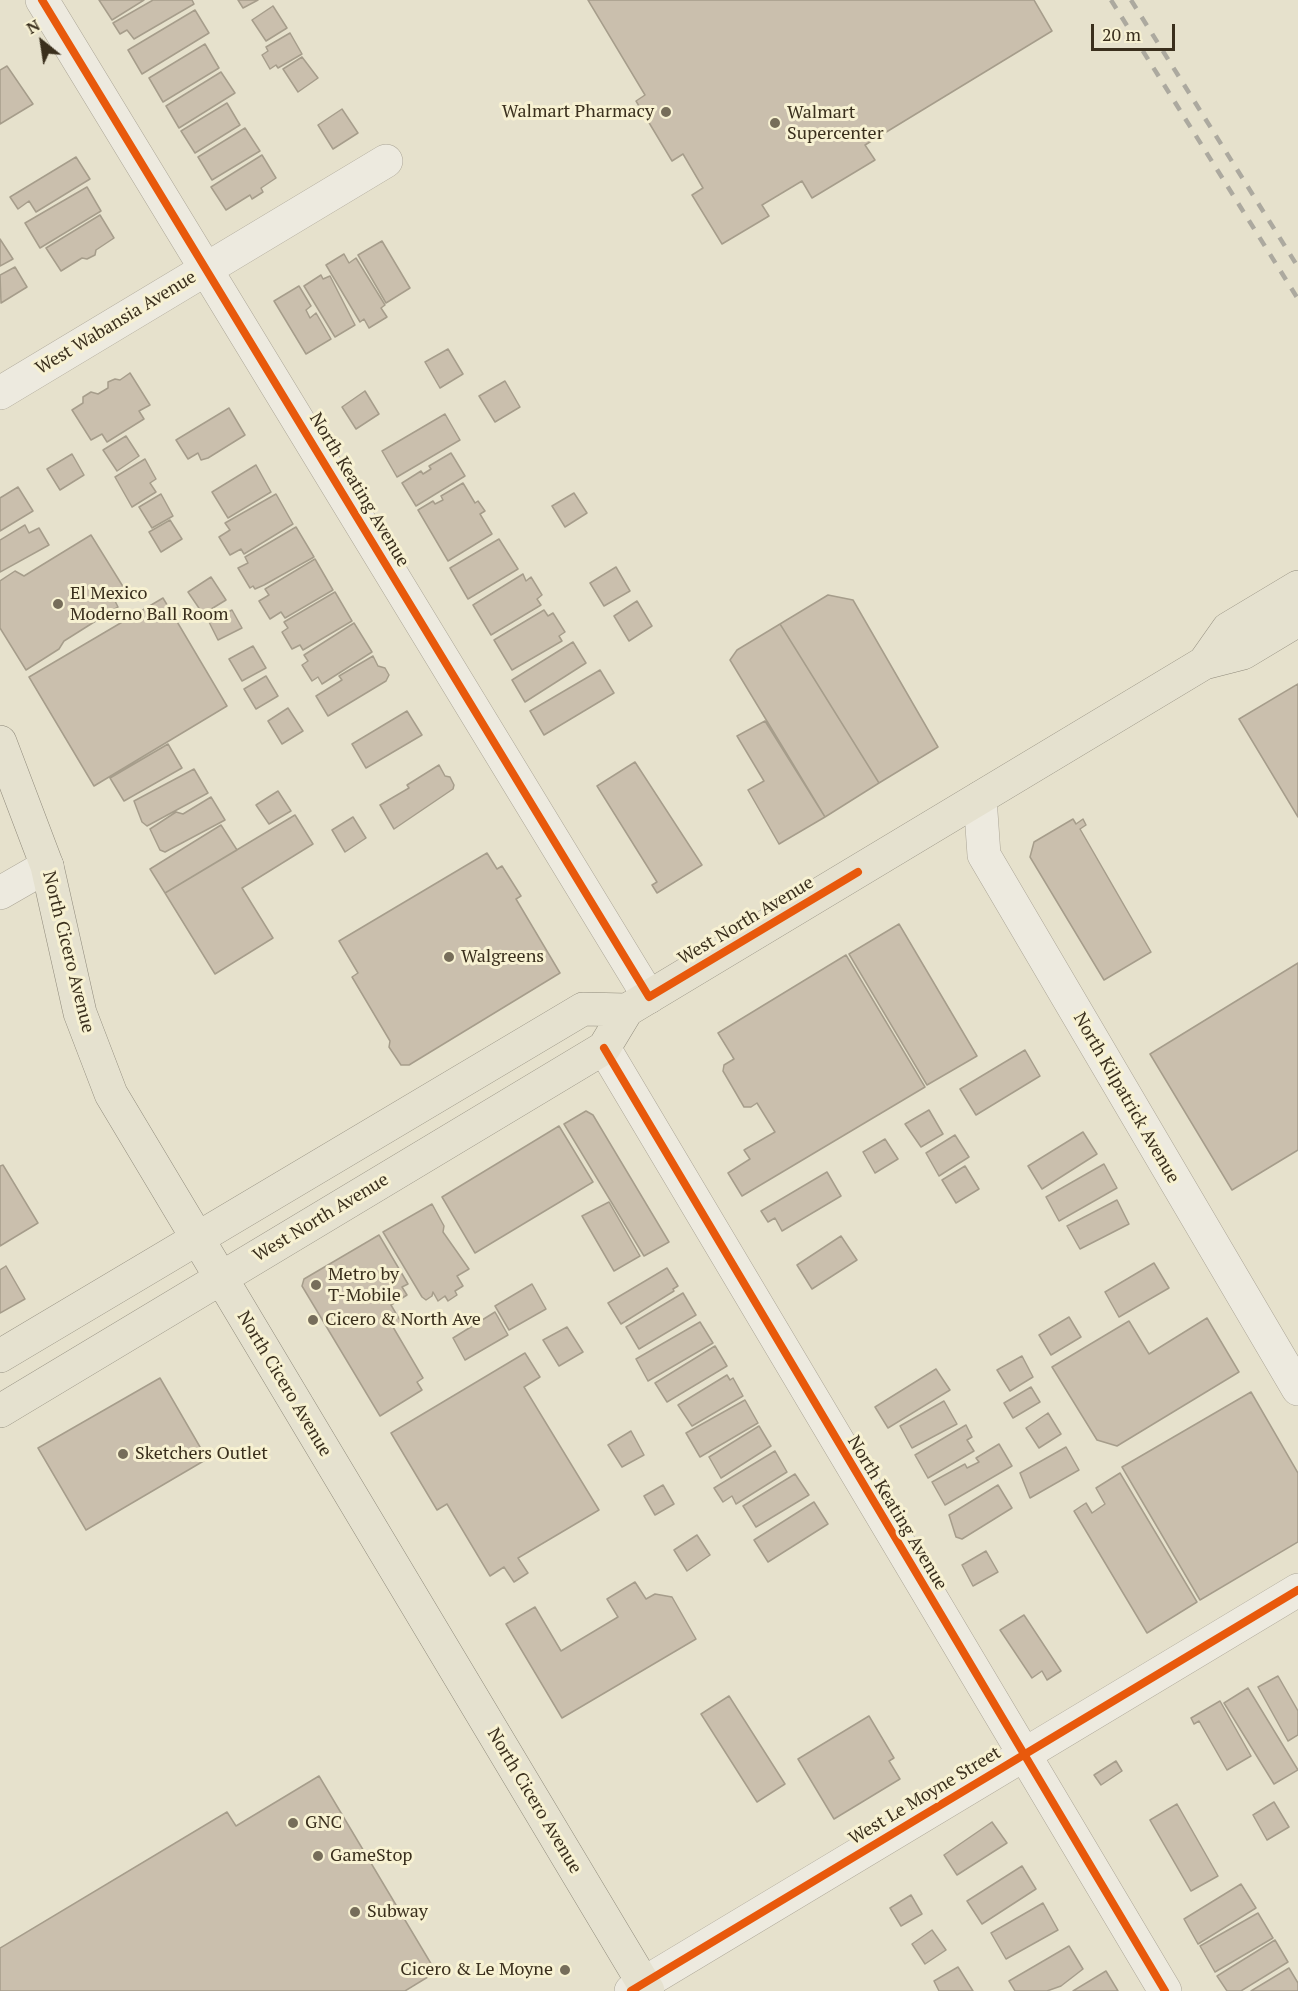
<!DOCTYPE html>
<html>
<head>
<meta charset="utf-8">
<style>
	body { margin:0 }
	#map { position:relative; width:1298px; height:1991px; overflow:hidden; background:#e6e1cc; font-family:"PT Serif",serif }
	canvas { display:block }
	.north { position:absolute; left:12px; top:12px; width:60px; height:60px; -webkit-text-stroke:4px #f7f1d2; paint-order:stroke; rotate:330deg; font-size:16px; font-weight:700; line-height:24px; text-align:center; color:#3a2f1d }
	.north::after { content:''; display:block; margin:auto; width:21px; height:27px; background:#3a2f1d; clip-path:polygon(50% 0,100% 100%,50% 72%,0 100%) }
	.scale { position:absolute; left:1091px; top:24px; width:84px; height:27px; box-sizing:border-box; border:3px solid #3a2f1d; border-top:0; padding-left:8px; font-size:18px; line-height:21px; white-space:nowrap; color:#3a2f1d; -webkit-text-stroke:4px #f7f1d2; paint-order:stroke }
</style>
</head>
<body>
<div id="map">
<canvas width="1298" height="1991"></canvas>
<div class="north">N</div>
<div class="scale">20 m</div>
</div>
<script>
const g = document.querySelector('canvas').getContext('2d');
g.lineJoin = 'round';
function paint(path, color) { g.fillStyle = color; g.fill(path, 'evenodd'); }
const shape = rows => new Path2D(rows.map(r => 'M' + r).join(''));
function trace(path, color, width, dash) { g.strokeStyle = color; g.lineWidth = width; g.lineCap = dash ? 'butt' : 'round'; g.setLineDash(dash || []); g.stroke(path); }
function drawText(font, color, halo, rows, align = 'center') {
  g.font = font + ' "PT Serif",serif'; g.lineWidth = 6; g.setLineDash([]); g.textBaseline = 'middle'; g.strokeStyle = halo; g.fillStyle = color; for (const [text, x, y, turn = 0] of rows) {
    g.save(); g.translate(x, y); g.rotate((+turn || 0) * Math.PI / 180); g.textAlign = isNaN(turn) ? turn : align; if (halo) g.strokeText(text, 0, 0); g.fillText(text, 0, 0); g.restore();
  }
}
const building = shape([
	[99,0,144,0,112,20,99,0],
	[153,0,192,0,194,4,134,39,127,30,120,34,113,23,153,0],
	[238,0,258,0,243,8,238,0],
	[588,0,1034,0,1052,31,865,145,875,160,812,198,802,181,762,205,769,216,722,244,692,195,703,188,683,154,672,161,636,101,645,95,588,0],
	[273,6,287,28,266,41,252,20,273,6],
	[195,10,209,33,142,74,128,50,195,10],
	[290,33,302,54,278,68,276,65,270,69,262,55,268,51,266,47,290,33],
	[205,44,219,68,163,102,149,78,205,44],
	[302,57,318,78,298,92,283,69,302,57],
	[7,66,33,104,0,124,0,70,7,66],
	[221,72,235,93,179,128,166,106,221,72],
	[227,103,240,125,195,153,181,131,227,103],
	[342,109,358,133,333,149,318,125,342,109],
	[245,128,260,151,212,180,198,157,245,128],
	[262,155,276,178,261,188,263,192,252,199,250,195,226,210,211,187,262,155],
	[76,157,90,179,36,212,29,201,18,209,10,197,76,157],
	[87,187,101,211,40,248,25,223,87,187],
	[100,215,114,238,96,250,95,255,87,259,82,258,61,271,46,248,100,215],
	[0,239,13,259,0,266,0,239],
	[382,241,410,288,386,303,358,255,382,241],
	[344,254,349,263,356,258,385,305,381,308,387,317,369,328,364,319,360,322,326,265,344,254],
	[15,267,27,287,1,303,0,275,15,267],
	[321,275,323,279,330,276,355,325,335,337,304,286,321,275],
	[299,286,311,306,306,310,310,318,316,313,331,339,306,354,274,301,299,286],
	[448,349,463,374,440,388,425,362,448,349],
	[130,373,150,405,139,411,144,419,107,442,102,434,91,440,72,410,83,403,83,397,91,392,98,394,108,388,108,382,115,379,120,380,130,373],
	[505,381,520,407,495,422,479,396,505,381],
	[365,391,379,414,356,429,342,407,365,391],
	[229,408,245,435,208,458,201,460,198,453,188,459,176,440,229,408],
	[445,414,460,440,397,477,382,451,445,414],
	[126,436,139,456,117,471,103,450,126,436],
	[451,453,465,476,416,506,402,483,421,471,423,474,431,469,429,466,451,453],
	[72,454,84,475,60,490,47,469,72,454],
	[145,459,156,479,150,483,156,492,132,507,115,477,145,459],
	[256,465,271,492,228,518,212,492,256,465],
	[463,483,475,503,478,501,485,511,480,514,492,534,448,561,418,510,433,501,435,504,443,500,441,496,463,483],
	[18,487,33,511,0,531,0,498,18,487],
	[574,493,587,513,565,527,552,506,574,493],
	[161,494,173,516,152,528,139,507,161,494],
	[276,494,293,524,244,554,241,549,230,555,219,537,230,530,225,523,276,494],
	[170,520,182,539,161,552,149,532,170,520],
	[25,525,29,533,39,528,49,545,0,572,0,540,25,525],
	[296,527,314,557,264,585,255,589,253,586,250,588,238,568,248,563,245,557,296,527],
	[91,535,127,593,115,601,118,607,64,641,59,649,26,670,0,628,0,581,15,571,24,576,91,535],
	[499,539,518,569,468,599,450,568,499,539],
	[315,559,333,590,285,618,281,612,270,619,259,601,269,595,265,589,315,559],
	[616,567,630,591,604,606,590,583,616,567],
	[523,574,526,581,531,577,542,595,537,599,541,605,491,635,473,605,523,574],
	[211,577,226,600,203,614,188,592,211,577],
	[335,592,352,621,303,650,300,645,292,649,282,632,288,628,284,622,335,592],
	[828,595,853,600,938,747,879,783,780,624,828,595],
	[163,598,227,706,94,786,29,677,163,598],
	[637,601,652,626,629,641,614,616,637,601],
	[232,610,242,628,218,640,209,622,232,610],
	[544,610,548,616,553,613,565,632,559,636,562,641,512,670,494,640,544,610],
	[354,623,372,652,322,684,318,677,312,681,302,665,308,661,304,655,354,623],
	[780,624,879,783,825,817,730,660,737,650,780,624],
	[573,642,586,663,525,702,512,680,573,642],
	[253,646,266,668,242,681,229,659,253,646],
	[373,656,378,666,385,668,389,675,386,681,328,716,316,696,342,680,339,676,373,656],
	[600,670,614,693,544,735,530,711,600,670],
	[266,676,278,696,256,709,244,689,266,676],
	[1298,684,1298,817,1239,719,1298,684],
	[288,708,303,731,282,744,268,721,288,708],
	[407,711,422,735,366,768,352,744,407,711],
	[765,721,825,817,779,844,748,790,764,781,737,736,765,721],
	[168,744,182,768,124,801,110,778,168,744],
	[635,762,702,865,657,893,652,885,657,882,597,786,635,762],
	[439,765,445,776,450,777,454,785,453,789,394,829,380,805,409,788,407,785,439,765],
	[194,769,208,793,147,826,142,822,134,801,194,769],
	[278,791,291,811,269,824,256,805,278,791],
	[211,797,225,820,165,852,160,850,150,829,176,812,183,814,211,797],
	[295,815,313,844,242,888,273,938,215,974,165,893,295,815],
	[353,817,366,838,345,852,332,830,353,817],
	[1073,819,1076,824,1083,819,1086,825,1080,829,1151,952,1104,980,1030,857,1034,842,1073,819],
	[221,825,237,850,165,893,150,869,221,825],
	[487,853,497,869,502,866,521,896,516,899,560,973,409,1065,401,1065,389,1047,390,1041,352,977,358,973,339,941,487,853],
	[899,924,977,1056,927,1085,849,954,899,924],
	[846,955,925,1087,742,1196,728,1173,750,1159,744,1150,775,1132,757,1103,751,1107,744,1107,723,1071,724,1065,734,1059,718,1033,846,955],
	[1298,963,1298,1150,1232,1190,1150,1054,1298,963],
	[1025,1050,1040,1076,976,1115,960,1089,1025,1050],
	[929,1110,943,1134,921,1147,905,1124,929,1110],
	[586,1111,593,1115,669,1242,644,1256,564,1124,586,1111],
	[559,1126,593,1182,475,1253,442,1197,559,1126],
	[1083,1132,1097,1154,1042,1189,1028,1166,1083,1132],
	[955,1135,969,1157,939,1176,926,1153,955,1135],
	[885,1139,898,1159,875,1173,863,1152,885,1139],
	[1104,1164,1117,1188,1059,1221,1046,1197,1104,1164],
	[3,1165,38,1223,0,1246,0,1166,3,1165],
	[965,1166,979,1189,956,1203,942,1180,965,1166],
	[827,1172,841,1196,782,1231,775,1218,768,1222,761,1211,827,1172],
	[1117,1200,1129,1224,1080,1249,1067,1226,1117,1200],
	[609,1202,640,1256,614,1271,582,1216,609,1202],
	[432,1204,444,1226,443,1232,469,1269,457,1276,463,1286,455,1291,457,1295,448,1301,445,1296,438,1301,433,1292,432,1296,426,1300,422,1297,383,1232,432,1204],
	[379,1235,408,1284,402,1287,407,1295,391,1305,401,1322,393,1327,423,1378,417,1382,422,1390,380,1416,302,1286,304,1279,379,1235],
	[841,1236,857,1260,812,1289,797,1265,841,1236],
	[1154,1263,1169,1288,1119,1317,1105,1292,1154,1263],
	[6,1266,25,1299,0,1313,0,1270,6,1266],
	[667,1268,678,1286,673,1289,674,1291,621,1324,608,1303,667,1268],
	[532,1284,546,1309,509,1330,495,1306,532,1284],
	[683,1293,696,1315,639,1349,626,1327,683,1293],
	[495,1312,508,1335,465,1360,453,1338,495,1312],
	[1069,1317,1081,1337,1051,1355,1039,1335,1069,1317],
	[1207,1318,1239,1372,1117,1446,1097,1440,1052,1367,1129,1321,1149,1354,1207,1318],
	[700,1322,713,1343,648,1381,636,1359,700,1322],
	[567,1327,583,1352,559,1366,543,1340,567,1327],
	[715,1346,727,1366,667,1402,655,1383,715,1346],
	[525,1353,540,1377,524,1387,599,1510,518,1558,528,1573,514,1582,504,1567,490,1576,447,1504,437,1510,391,1433,525,1353],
	[1022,1356,1033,1377,1010,1391,997,1370,1022,1356],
	[936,1369,950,1390,888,1428,875,1407,936,1369],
	[727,1375,730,1380,733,1378,743,1396,692,1426,678,1405,727,1375],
	[160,1378,207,1459,86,1530,38,1448,160,1378],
	[1031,1387,1040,1402,1013,1418,1004,1403,1031,1387],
	[1251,1392,1298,1473,1298,1542,1200,1600,1122,1467,1251,1392],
	[745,1400,758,1423,700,1457,686,1433,745,1400],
	[944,1401,957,1424,912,1448,900,1426,944,1401],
	[1048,1413,1061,1434,1039,1448,1026,1428,1048,1413],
	[966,1425,972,1437,967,1440,974,1451,928,1478,915,1455,966,1425],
	[759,1426,771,1446,721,1478,709,1457,759,1426],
	[631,1431,644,1455,622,1467,608,1445,631,1431],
	[999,1444,1012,1466,945,1505,932,1482,965,1464,967,1468,979,1462,976,1458,999,1444],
	[1066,1447,1079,1470,1030,1498,1020,1473,1066,1447],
	[775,1451,787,1472,736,1504,732,1496,723,1502,714,1488,775,1451],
	[1120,1473,1197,1602,1147,1633,1074,1511,1086,1503,1092,1513,1105,1504,1096,1488,1120,1473],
	[795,1474,809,1495,756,1527,743,1506,795,1474],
	[663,1485,674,1504,655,1515,644,1496,663,1485],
	[998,1485,1012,1508,962,1539,956,1537,949,1515,998,1485],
	[814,1502,828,1524,768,1562,754,1540,814,1502],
	[697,1535,710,1555,687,1571,674,1550,697,1535],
	[986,1551,998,1572,973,1586,962,1565,986,1551],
	[635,1582,646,1599,655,1594,672,1597,696,1639,562,1718,506,1624,535,1607,561,1651,618,1617,607,1599,635,1582],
	[1024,1615,1061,1671,1047,1680,1042,1671,1032,1678,1000,1630,1024,1615],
	[1278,1676,1298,1711,1298,1735,1288,1741,1258,1687,1278,1676],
	[1248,1688,1298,1770,1274,1784,1224,1703,1248,1688],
	[729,1696,785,1784,757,1802,701,1714,729,1696],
	[1220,1701,1251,1756,1227,1770,1199,1721,1194,1724,1191,1718,1220,1701],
	[869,1716,894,1758,889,1761,900,1779,834,1819,798,1759,869,1716],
	[1116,1761,1122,1771,1101,1785,1094,1775,1116,1761],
	[319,1776,436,1972,405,1991,0,1991,0,1948,227,1812,236,1826,319,1776],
	[1274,1802,1289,1827,1267,1840,1253,1815,1274,1802],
	[1177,1804,1218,1876,1191,1891,1150,1820,1177,1804],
	[992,1822,1007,1843,957,1875,944,1855,992,1822],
	[1022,1866,1036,1889,982,1924,967,1901,1022,1866],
	[1241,1884,1256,1908,1198,1944,1184,1919,1241,1884],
	[911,1895,922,1914,901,1926,890,1908,911,1895],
	[1043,1903,1058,1930,1006,1959,991,1933,1043,1903],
	[1258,1913,1273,1938,1215,1972,1200,1946,1258,1913],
	[932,1930,946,1950,925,1964,912,1944,932,1930],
	[1275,1940,1288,1962,1241,1991,1227,1991,1217,1976,1275,1940],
	[1069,1946,1083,1969,1061,1986,1047,1991,1015,1991,1009,1981,1069,1946],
	[958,1967,973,1991,939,1991,934,1981,958,1967],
	[1289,1968,1298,1983,1298,1991,1251,1991,1289,1968],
	[1106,1971,1118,1991,1073,1991,1106,1971]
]);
const minor = shape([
	[42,0,649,997],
	[0,393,386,161],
	[980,798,984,855,1298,1389],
	[0,893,47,866],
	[604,1048,1165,1991],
	[631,1991,1298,1590]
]);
const primary = shape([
	[1204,663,1228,629,1298,587],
	[0,742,47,866,80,1013,111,1094,648,1991],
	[0,1356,583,1009,627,1010],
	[0,1411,604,1048,627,1010,1204,663,1243,653,1298,620]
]);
const rail = shape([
	[1111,0,1298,299],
	[1131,0,1298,267]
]);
const cycleway = shape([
	[42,0,649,997,858,872],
	[604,1048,1165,1991],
	[631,1991,1298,1590]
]);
const markers = [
	[666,112,6,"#766d5a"],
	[775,123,6,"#766d5a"],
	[58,604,6,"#766d5a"],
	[449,957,6,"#766d5a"],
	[316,1285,6,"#766d5a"],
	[313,1320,6,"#766d5a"],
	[123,1454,6,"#766d5a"],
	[293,1823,6,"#766d5a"],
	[318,1856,6,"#766d5a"],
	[355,1912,6,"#766d5a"],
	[565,1970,6,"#766d5a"]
];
const poiNames = [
	["Walmart Pharmacy",654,112,"right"],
	["Walmart",787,113],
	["Supercenter",787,134],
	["El Mexico",70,594],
	["Moderno Ball Room",70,615],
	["Walgreens",461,957],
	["Metro by",328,1275],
	["T-Mobile",328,1296],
	["Cicero & North Ave",325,1320],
	["Sketchers Outlet",135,1454],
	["GNC",305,1823],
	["GameStop",330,1856],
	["Subway",367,1912],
	["Cicero & Le Moyne",553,1970,"right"]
];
const streetNames = [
	["West Wabansia Avenue",116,323,-31],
	["North Keating Avenue",359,490,59],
	["West North Avenue",746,921,-31],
	["North Cicero Avenue",68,952,76],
	["North Kilpatrick Avenue",1126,1098,60],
	["West North Avenue",321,1218,-31],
	["North Cicero Avenue",284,1384,59],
	["North Keating Avenue",897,1513,59],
	["West Le Moyne Street",925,1796,-31],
	["North Cicero Avenue",534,1801,59]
];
paint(building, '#cabfad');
trace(building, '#a69d8b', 1.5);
trace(minor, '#aba596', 34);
trace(primary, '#908b7c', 34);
trace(minor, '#edeadf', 33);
trace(primary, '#e5e1cf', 33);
trace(rail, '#aca99f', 4.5, [10, 10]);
trace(cycleway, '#e8590c', 8);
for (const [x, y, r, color] of markers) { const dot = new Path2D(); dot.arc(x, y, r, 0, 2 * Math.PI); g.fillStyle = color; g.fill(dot); trace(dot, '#f7f1d2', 2); }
drawText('18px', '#3a2f1d', '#f7f1d2', poiNames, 'left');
drawText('18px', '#3a2f1d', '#f7f1d2', streetNames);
</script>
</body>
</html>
